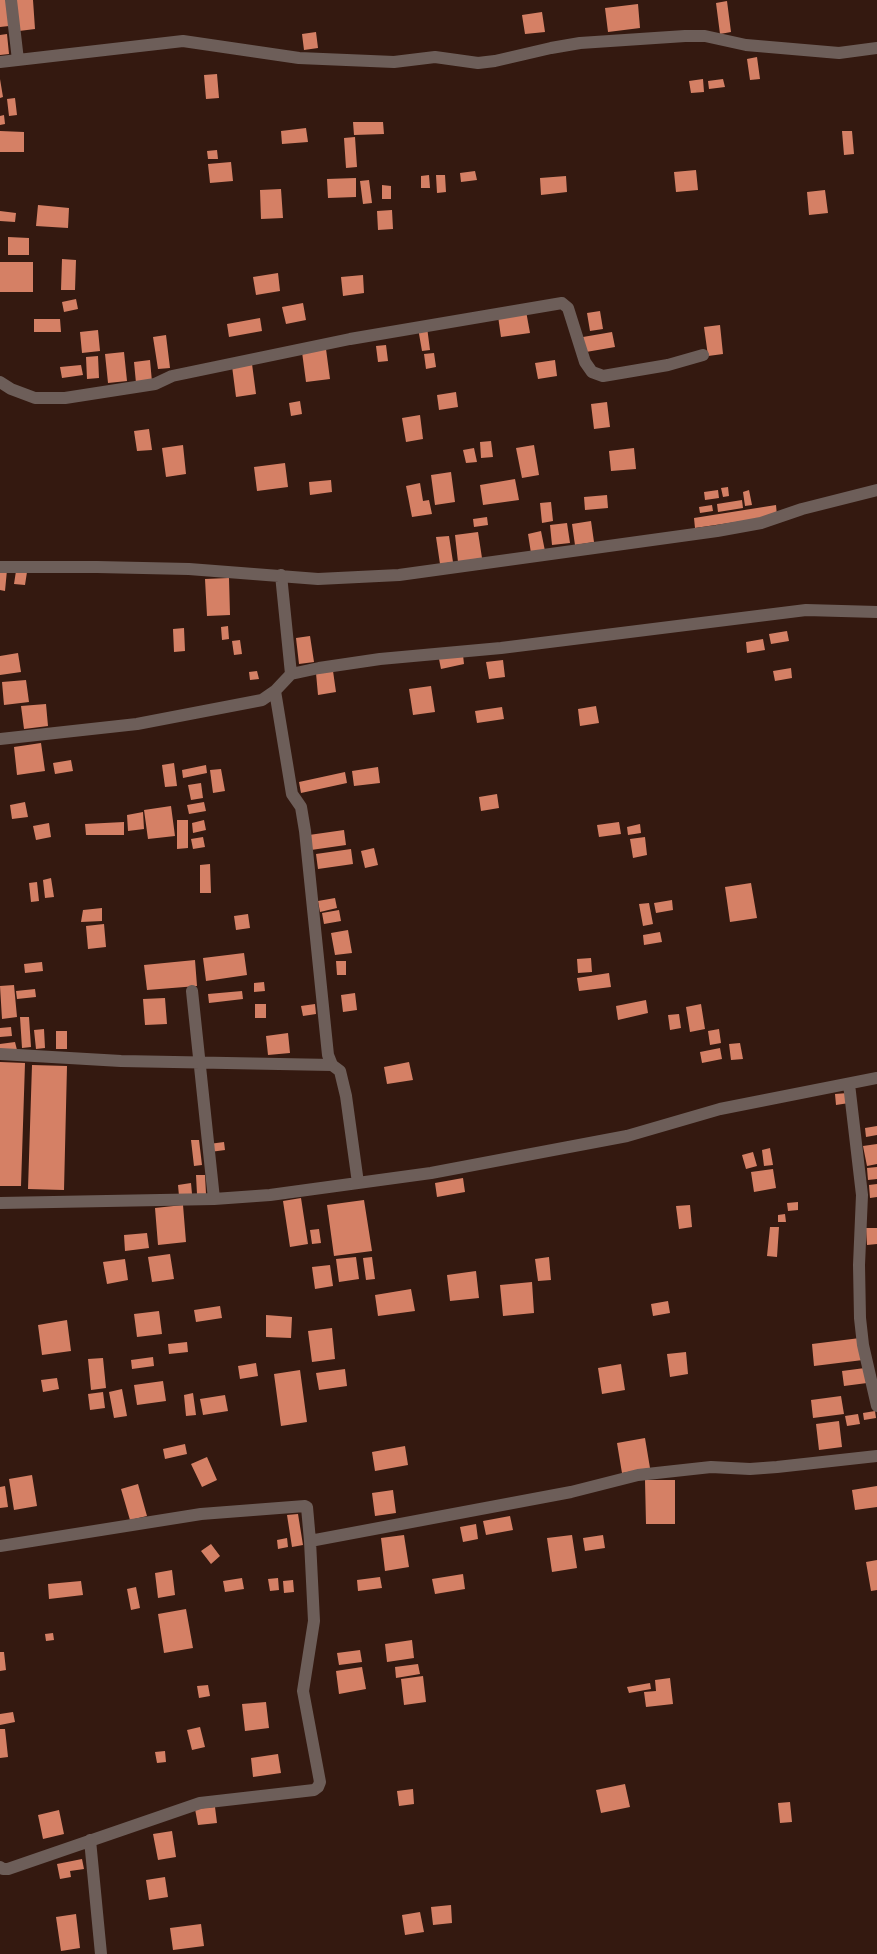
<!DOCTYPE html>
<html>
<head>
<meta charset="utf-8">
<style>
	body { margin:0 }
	canvas { display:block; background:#341910 }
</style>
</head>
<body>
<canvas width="877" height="1954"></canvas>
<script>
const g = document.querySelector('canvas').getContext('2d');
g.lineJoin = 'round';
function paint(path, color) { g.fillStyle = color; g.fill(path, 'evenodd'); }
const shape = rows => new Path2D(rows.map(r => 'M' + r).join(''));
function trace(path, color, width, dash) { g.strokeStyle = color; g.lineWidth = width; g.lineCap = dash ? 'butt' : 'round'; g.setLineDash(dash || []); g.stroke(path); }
const building = shape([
	[0,0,7,0,9,26,0,27],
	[16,0,33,0,35,29,19,31],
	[727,1,731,32,720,34,716,3],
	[638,4,640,28,608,32,605,8],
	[542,12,545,32,525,34,522,15],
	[316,32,318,48,304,50,302,34],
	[7,34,9,54,0,55,0,35],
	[757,57,760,79,750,80,747,59],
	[217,74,219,98,206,99,204,75],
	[0,79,3,97,0,98],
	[703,79,704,92,691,93,689,81],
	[723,79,725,87,709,89,708,81],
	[15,98,17,115,9,116,7,99],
	[4,115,5,124,0,125,0,116],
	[353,122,383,122,384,134,354,135],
	[306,128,308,142,282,144,281,131],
	[0,131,24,132,24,152,0,152],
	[842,131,852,131,854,154,844,155],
	[355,137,357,167,346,168,344,138],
	[217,150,218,159,208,159,207,151],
	[231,162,233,181,210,183,208,164],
	[696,170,698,190,676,192,674,172],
	[475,171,477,180,461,182,460,173],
	[429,175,430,188,421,188,421,176],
	[436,175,445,175,446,192,437,193],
	[566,176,567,192,541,195,540,178],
	[356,178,356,197,328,198,327,179],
	[369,180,372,203,363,204,360,181],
	[382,185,391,186,391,199,382,199],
	[281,189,283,218,261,219,260,190],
	[825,190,828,213,809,215,807,192],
	[38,205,69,208,68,228,36,226],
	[392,210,393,229,378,230,377,211],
	[0,211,16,213,15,222,0,221],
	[8,237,29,238,29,255,8,255],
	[62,259,76,260,75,290,61,290],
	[0,262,33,262,33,292,0,292],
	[278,273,280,291,256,295,253,277],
	[363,275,364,293,343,296,341,277],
	[76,299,78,309,64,312,62,302],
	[303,303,306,320,286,324,282,307],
	[526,311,530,333,501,337,498,316],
	[600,311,603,329,590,331,587,313],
	[260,318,262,331,229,337,227,324],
	[34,319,60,319,61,332,34,332],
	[720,325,723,354,708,356,704,327],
	[427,327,430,350,422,351,418,328],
	[98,330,100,351,82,353,80,332],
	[612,332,615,347,586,352,583,337],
	[166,335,170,368,158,369,153,337],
	[386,345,388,361,378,362,376,346],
	[326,349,330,379,306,382,302,352],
	[124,352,127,381,108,383,105,354],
	[434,353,436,367,426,369,424,354],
	[98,356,99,378,87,379,86,357],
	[150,360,152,382,136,383,134,362],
	[555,360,557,376,538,379,535,363],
	[252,364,256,394,236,397,232,366],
	[81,365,83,375,62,378,60,367],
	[456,392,458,407,439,410,437,395],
	[300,401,302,414,291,416,289,403],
	[607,402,610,427,594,429,591,404],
	[420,415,423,439,406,442,402,418],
	[149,429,152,450,137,451,134,431],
	[491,441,493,457,481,458,480,442],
	[183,445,186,474,166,477,162,448],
	[534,445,539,475,522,478,516,448],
	[474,448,477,462,466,463,463,450],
	[634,448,636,469,611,471,609,451],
	[285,463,288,487,257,491,254,467],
	[451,472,455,502,435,505,431,475],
	[515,479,519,500,483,505,480,485],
	[331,480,332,492,310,495,309,482],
	[420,483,423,501,429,500,432,514,412,517,406,486],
	[728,487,729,496,723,497,721,488],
	[718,490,719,498,705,500,704,492],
	[749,490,752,505,745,506,743,492],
	[607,495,608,508,585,510,584,497],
	[742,500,743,508,718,512,717,504],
	[551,502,553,521,542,523,540,503],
	[712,505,713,511,700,513,699,507],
	[776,505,777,516,695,528,694,518],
	[487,517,488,525,474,527,473,519],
	[591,521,594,542,575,545,572,524],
	[567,523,570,543,552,545,550,525],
	[541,531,545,551,531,553,528,534],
	[478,532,482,558,458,562,455,535],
	[449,536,453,562,440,564,436,537],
	[0,570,7,570,5,591,0,590],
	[16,571,27,572,25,585,14,584],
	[229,578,230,615,207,616,205,579],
	[228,626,229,639,222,640,221,627],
	[184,628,185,651,174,652,173,629],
	[787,631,789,641,771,644,769,634],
	[310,636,314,662,299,664,296,638],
	[763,639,765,650,747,653,746,642],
	[240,640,242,654,234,655,232,641],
	[18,653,21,672,0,675,0,656],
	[463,655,464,664,441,669,439,659],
	[503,660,505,677,489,679,486,662],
	[791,668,792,678,775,681,773,671],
	[257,671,259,679,250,680,249,672],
	[333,671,336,692,318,695,316,673],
	[26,680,29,702,4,705,2,682],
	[431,686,435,712,413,715,409,689],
	[46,704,48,726,24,729,21,706],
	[596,706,599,723,580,726,578,709],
	[502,707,504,719,477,723,475,711],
	[41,743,45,771,17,775,14,747],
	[71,760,73,771,55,774,53,763],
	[174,763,177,786,165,787,162,765],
	[206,765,207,773,183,778,182,770],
	[378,767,380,783,354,786,352,771],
	[221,769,225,791,213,793,210,770],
	[345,772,347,783,301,793,299,782],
	[201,783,203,798,191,800,188,785],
	[497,794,499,808,481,811,479,797],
	[25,802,28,817,12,819,10,805],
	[204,802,206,811,189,814,187,805],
	[171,806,175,836,148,839,144,810],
	[143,812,144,829,128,831,127,815],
	[177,820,188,820,188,848,177,849],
	[204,820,206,830,193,833,192,823],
	[124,822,124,835,86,835,85,824],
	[619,822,621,834,599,837,597,825],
	[49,823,51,837,36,840,33,826],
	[640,824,641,833,628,835,627,827],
	[344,830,346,845,311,850,309,835],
	[203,837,205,847,193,849,191,839],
	[645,837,647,855,633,858,630,839],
	[374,848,378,865,365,868,361,851],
	[351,849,353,864,318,869,316,854],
	[210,864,211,893,200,893,200,865],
	[51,878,54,897,45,898,43,880],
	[37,882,39,901,31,902,29,883],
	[751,883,757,918,730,922,725,887],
	[335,898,337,908,320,912,318,901],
	[672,900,673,910,656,913,654,903],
	[649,903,653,924,643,926,639,904],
	[102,908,102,921,81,922,83,910],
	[339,910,341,921,324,924,322,913],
	[248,914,250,928,236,930,234,916],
	[104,924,106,947,88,949,86,926],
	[348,930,352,953,335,955,331,933],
	[660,932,662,942,644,945,643,935],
	[244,953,247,975,206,981,203,958],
	[591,958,592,972,578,973,577,959],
	[195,960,197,986,147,990,144,965],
	[336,961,346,961,346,975,337,975],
	[42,962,43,971,25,973,24,964],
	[609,973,611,987,579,991,577,978],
	[264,982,265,991,254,992,254,983],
	[14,985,17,1017,2,1019,0,986],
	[35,989,36,997,17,999,16,991],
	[242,991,243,999,209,1003,208,994],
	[355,993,357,1010,343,1012,341,995],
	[165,998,167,1024,145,1025,143,999],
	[646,1000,648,1013,618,1020,616,1006],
	[255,1004,266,1004,266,1018,255,1018],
	[315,1004,316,1014,303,1016,301,1006],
	[701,1004,705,1029,690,1032,686,1007],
	[679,1014,681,1028,670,1030,668,1015],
	[20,1017,29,1017,31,1047,22,1048],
	[11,1027,12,1036,0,1037,0,1028],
	[44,1029,45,1048,36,1049,34,1030],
	[719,1029,721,1043,710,1045,708,1031],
	[56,1031,67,1031,67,1049,56,1049],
	[288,1033,290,1053,268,1055,266,1036],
	[15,1042,17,1050,0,1052,0,1044],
	[740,1043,743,1059,731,1060,729,1044],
	[720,1048,722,1059,702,1063,700,1052],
	[0,1062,25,1063,21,1186,0,1186],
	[409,1062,413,1080,387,1084,384,1067],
	[32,1065,67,1066,64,1190,28,1189],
	[848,1093,849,1103,836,1105,835,1094],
	[877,1126,877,1135,866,1137,865,1128],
	[191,1140,199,1140,202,1165,194,1166],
	[224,1142,225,1150,210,1152,209,1144],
	[877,1144,877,1164,867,1166,863,1146],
	[770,1148,773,1165,764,1166,762,1150],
	[753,1152,757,1166,746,1169,742,1155],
	[877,1167,877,1179,868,1180,867,1168],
	[773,1169,776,1188,754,1192,751,1172],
	[196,1175,205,1175,206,1194,197,1194],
	[463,1178,465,1192,437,1197,435,1183],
	[191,1183,192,1194,179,1196,178,1185],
	[877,1184,877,1197,870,1198,869,1185],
	[301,1198,308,1244,290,1247,283,1201],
	[364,1200,372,1251,334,1256,327,1205],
	[798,1202,798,1210,788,1211,787,1203],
	[183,1205,186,1242,158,1245,155,1208],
	[690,1205,692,1227,679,1229,676,1206],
	[785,1214,786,1222,778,1222,778,1215],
	[770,1227,779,1227,777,1257,767,1256],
	[866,1228,877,1228,877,1244,867,1245],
	[319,1229,321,1243,312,1244,310,1230],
	[147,1233,149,1248,125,1251,124,1235],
	[170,1254,174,1279,152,1282,148,1257],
	[356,1257,359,1279,339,1282,336,1259],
	[372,1257,375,1279,366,1280,363,1258],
	[549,1257,551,1280,538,1281,535,1259],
	[125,1259,128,1280,107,1284,103,1262],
	[330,1265,333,1286,315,1289,312,1267],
	[476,1271,479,1298,450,1301,447,1275],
	[532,1282,534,1313,503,1316,500,1285],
	[411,1289,415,1311,378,1316,375,1295],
	[668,1301,670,1313,653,1316,651,1304],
	[220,1306,222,1318,196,1322,194,1310],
	[159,1311,162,1334,137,1337,134,1314],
	[266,1315,292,1317,291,1338,266,1337],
	[67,1320,71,1351,42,1355,38,1325],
	[332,1328,335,1359,312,1362,308,1331],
	[860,1338,863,1360,814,1366,812,1344],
	[187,1342,188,1352,169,1354,168,1344],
	[686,1352,688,1374,670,1377,667,1354],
	[153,1357,154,1366,132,1369,131,1360],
	[103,1358,106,1388,91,1390,88,1359],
	[256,1363,258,1376,240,1379,238,1366],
	[621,1364,625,1390,602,1394,598,1368],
	[865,1368,867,1383,844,1386,842,1371],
	[345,1369,347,1386,319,1390,316,1373],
	[300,1370,307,1422,281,1426,274,1374],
	[57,1378,59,1389,43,1392,41,1380],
	[163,1381,166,1401,137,1405,134,1385],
	[122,1389,127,1416,114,1418,109,1392],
	[103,1392,105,1408,90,1410,88,1394],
	[193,1393,196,1415,186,1416,184,1395],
	[225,1395,228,1411,203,1415,200,1399],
	[841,1396,844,1414,813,1418,811,1400],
	[875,1411,876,1418,864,1420,863,1413],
	[858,1414,860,1424,847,1426,845,1416],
	[839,1421,842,1447,819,1450,816,1424],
	[645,1438,650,1468,622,1473,617,1443],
	[185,1444,187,1454,165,1459,163,1449],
	[405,1446,408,1465,375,1471,372,1452],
	[207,1457,217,1480,202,1487,191,1464],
	[32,1475,37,1506,14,1510,9,1479],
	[645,1480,675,1480,675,1524,646,1524],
	[138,1484,147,1516,130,1520,121,1489],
	[5,1486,8,1507,0,1508,0,1487],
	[877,1486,877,1507,855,1510,852,1490],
	[393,1490,396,1513,375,1516,372,1493],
	[298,1514,303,1545,292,1547,287,1515],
	[510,1516,513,1530,486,1535,483,1521],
	[476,1524,478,1539,463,1542,460,1527],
	[404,1535,409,1567,385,1571,381,1538],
	[572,1535,577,1568,552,1572,547,1538],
	[603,1535,605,1548,585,1551,583,1538],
	[287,1538,288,1547,278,1549,277,1540],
	[211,1544,220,1556,211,1564,201,1551],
	[877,1560,877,1590,871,1591,866,1562],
	[172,1570,175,1595,158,1598,155,1573],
	[463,1574,465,1589,435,1594,432,1579],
	[380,1577,382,1588,358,1591,357,1580],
	[242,1578,244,1589,225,1592,223,1581],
	[278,1578,279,1590,270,1591,268,1579],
	[293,1580,294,1592,284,1593,283,1581],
	[81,1581,83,1595,49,1599,48,1584],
	[136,1587,140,1608,131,1610,127,1589],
	[186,1609,193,1648,164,1653,158,1614],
	[53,1633,54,1640,46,1641,45,1634],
	[412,1640,414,1658,387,1662,385,1644],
	[360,1650,362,1662,339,1665,337,1653],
	[0,1652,4,1652,6,1670,0,1671],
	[418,1664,420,1674,396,1678,395,1667],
	[362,1667,366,1689,339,1694,336,1671],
	[423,1676,426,1702,404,1705,401,1679],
	[670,1678,673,1704,646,1707,644,1692,656,1691,655,1680],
	[650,1683,651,1689,629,1693,627,1687],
	[208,1685,210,1696,199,1698,197,1686],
	[266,1702,269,1728,245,1731,242,1704],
	[13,1712,15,1722,0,1725,0,1714],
	[200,1727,205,1747,192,1750,187,1730],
	[0,1729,5,1729,8,1757,0,1758],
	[165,1751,166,1762,157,1763,155,1752],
	[278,1754,281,1773,253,1777,251,1758],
	[625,1784,630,1807,601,1813,596,1790],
	[413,1789,414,1804,399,1806,397,1791],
	[790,1802,792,1822,780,1823,778,1803],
	[215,1807,217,1823,198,1825,195,1809],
	[59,1810,64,1834,43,1839,38,1815],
	[172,1831,176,1857,158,1860,153,1834],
	[82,1859,84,1869,70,1871,71,1877,60,1879,57,1864],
	[165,1877,168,1897,149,1900,146,1880],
	[451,1905,452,1923,433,1925,431,1907],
	[420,1912,424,1932,405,1935,402,1915],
	[76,1914,80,1948,61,1951,56,1917],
	[201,1924,204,1946,173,1950,170,1928]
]);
const street = shape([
	[11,0,18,60],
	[0,62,183,41,299,58,394,62,435,57,478,63,495,61,551,48,580,43,685,36,705,36,746,45,839,53,877,48],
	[0,382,11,389,35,398,65,398,155,384,172,376,350,339,562,303,568,308,585,362,592,372,603,376,668,365,703,355],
	[0,567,97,567,189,569,318,579,399,575,717,531,761,523,802,509,877,490],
	[281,575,291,674],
	[275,691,292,794,301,807,305,831,328,1055,332,1065,340,1071,346,1096,358,1183],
	[0,739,137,724,262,700,275,691,291,674,319,668,380,659,501,648,806,610,877,612],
	[192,991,214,1199],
	[0,1054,121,1061,332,1065],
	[849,1084,862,1195,859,1265,860,1318,863,1345,877,1406],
	[0,1203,214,1199,270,1195,431,1173,627,1136,720,1109,877,1078],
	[310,1541,571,1492,638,1475,711,1467,750,1469,777,1467,877,1456],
	[0,1546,201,1514,305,1506,307,1507,310,1541,314,1621,303,1691,320,1782,318,1787,314,1790,200,1803,8,1869,3,1869,0,1867],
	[90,1840,101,1954]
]);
paint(building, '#d58065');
trace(street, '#6d5e59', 12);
</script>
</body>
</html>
